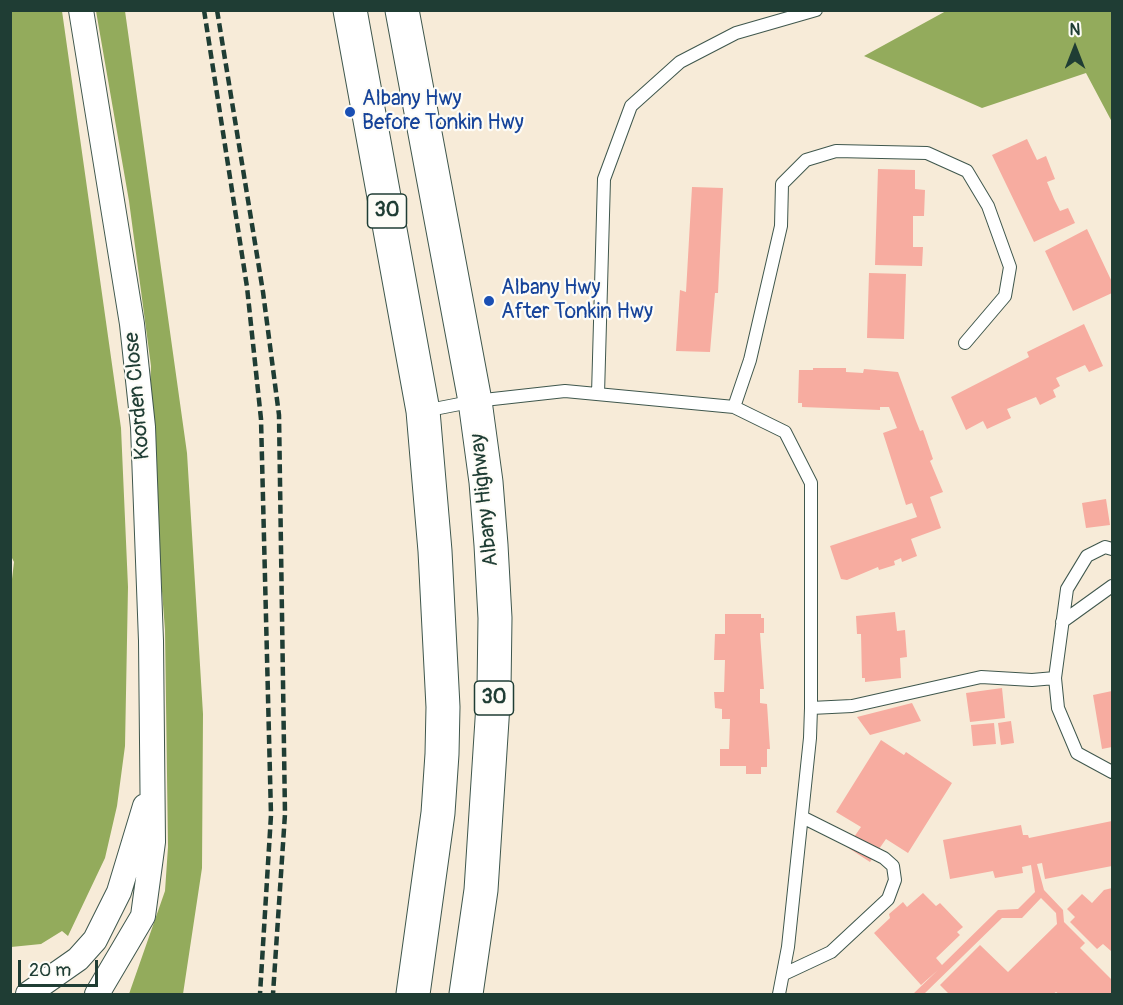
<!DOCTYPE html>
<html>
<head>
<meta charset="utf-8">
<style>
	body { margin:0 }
	#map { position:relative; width:1123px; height:1005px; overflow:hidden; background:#f7ebd8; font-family:Pangolin,sans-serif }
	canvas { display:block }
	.frame { position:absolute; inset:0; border:12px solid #1f3d34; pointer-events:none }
	.north { position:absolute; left:1045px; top:18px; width:60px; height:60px; -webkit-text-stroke:4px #fdfcf7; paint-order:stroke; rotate:0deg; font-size:16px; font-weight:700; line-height:24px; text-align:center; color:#1f3d34 }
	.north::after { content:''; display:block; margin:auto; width:21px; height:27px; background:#1f3d34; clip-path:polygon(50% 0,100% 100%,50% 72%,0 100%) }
	.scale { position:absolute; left:18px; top:960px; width:80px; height:27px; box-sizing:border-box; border:3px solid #1f3d34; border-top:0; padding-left:8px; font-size:18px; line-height:21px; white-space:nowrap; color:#1f3d34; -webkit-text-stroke:4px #fdfcf7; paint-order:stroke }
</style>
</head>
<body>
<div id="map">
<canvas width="1123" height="1005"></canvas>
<div class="frame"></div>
<div class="north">N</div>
<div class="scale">20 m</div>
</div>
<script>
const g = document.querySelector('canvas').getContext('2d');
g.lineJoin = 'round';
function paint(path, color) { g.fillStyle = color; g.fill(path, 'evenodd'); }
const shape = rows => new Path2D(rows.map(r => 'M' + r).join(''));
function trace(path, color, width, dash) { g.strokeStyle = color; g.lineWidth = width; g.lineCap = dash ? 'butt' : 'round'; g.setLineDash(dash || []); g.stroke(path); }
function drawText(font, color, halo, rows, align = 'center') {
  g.font = font + ' Pangolin,sans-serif'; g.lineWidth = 4.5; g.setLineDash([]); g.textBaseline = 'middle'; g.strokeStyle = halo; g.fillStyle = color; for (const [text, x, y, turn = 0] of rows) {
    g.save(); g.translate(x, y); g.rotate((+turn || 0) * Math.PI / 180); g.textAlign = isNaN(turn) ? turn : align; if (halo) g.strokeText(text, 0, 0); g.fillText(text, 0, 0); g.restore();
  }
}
const forest = shape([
	[11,10,62,11,121,428,128,587,125,746,117,806,105,858,68,936,62,931,41,944,11,947,10,596,14,562,10,554],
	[96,11,125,11,187,453,203,714,202,868,183,994,129,994,165,891,168,847,165,630,149,423,151,366,129,201],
	[946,11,1112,11,1112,122,1086,73,982,108,864,56]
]);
const building = shape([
	[1027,139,1037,160,1046,156,1055,179,1047,182,1054,199,1060,211,1068,208,1075,223,1034,242,992,155],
	[878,169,915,170,915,189,925,190,924,216,913,216,913,247,923,247,922,266,875,265],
	[692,187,723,188,718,293,715,293,710,352,676,351,680,290,686,292],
	[1087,229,1112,282,1112,293,1073,311,1045,251],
	[869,273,906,274,904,339,867,338],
	[1084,324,1103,366,1089,372,1085,365,1056,378,1060,386,1053,390,1056,397,1040,405,1036,397,1007,409,1011,418,987,429,983,421,966,430,951,397,1029,357,1027,352],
	[813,368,846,368,846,372,863,373,864,369,898,372,916,421,920,431,923,430,933,459,930,461,943,492,930,497,941,528,911,539,917,556,902,562,901,558,894,561,895,565,879,570,878,567,847,580,841,579,830,546,917,517,912,503,906,505,883,433,897,428,889,407,880,407,880,410,802,407,802,403,798,403,799,370,813,370],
	[1106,499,1110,525,1086,528,1082,503],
	[895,612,897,631,905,630,907,657,900,658,901,678,865,682,865,678,862,678,861,634,857,634,856,616],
	[725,614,761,614,761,618,764,618,764,633,760,633,764,689,760,689,760,703,767,704,770,749,767,749,767,767,761,767,761,774,746,774,746,766,720,766,720,749,729,749,730,719,722,719,722,709,715,708,714,692,724,692,725,660,714,660,715,634,725,634],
	[1002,688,1005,718,970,722,966,693],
	[1112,691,1112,747,1102,749,1093,695],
	[912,703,921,721,870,735,857,717],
	[1011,721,1014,743,1001,745,998,723],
	[994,723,996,744,973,746,971,725],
	[881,740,904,755,906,752,952,783,908,853,886,839,870,862,847,847,861,827,836,812],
	[1112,821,1112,866,1045,879,1042,863,1037,864,1044,890,1063,910,1064,922,1085,943,1080,948,1112,980,1112,994,1059,994,1056,992,1053,994,949,994,940,985,980,945,1008,972,1057,924,1056,913,1041,898,1022,918,1002,918,924,994,913,994,938,970,921,985,874,933,890,918,889,914,903,902,907,907,923,893,936,906,940,903,963,927,957,932,960,935,936,958,942,965,998,910,1018,909,1035,892,1031,865,1022,867,1023,873,995,878,993,871,950,879,943,840,1021,825,1023,835,1028,835,1029,838],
	[1112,888,1112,949,1111,951,1103,944,1097,949,1070,922,1075,917,1067,909,1082,894,1092,903,1104,890]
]);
const lane = shape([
	[598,394,604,179,631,106,680,62,736,33,816,10],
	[734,407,750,360,781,226,782,184,806,160,836,151,927,153,967,171,988,206,1010,267,1005,296,965,343],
	[424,411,475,401,565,391,734,407,785,432,811,483,811,708,810,738,788,947,779,994],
	[1112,549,1105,547,1087,556,1067,589,1055,678,1058,708,1077,753,1112,772],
	[1062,622,1112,586],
	[811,708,852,706,981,677,1032,680,1055,678],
	[784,974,831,952,888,899,895,880,893,866,884,858,802,817]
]);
const street = shape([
	[81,10,132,324,143,427,151,641,153,842,143,916,97,994],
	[28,994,78,959,95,940,119,892,145,806]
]);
const highway = shape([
	[350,10,423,411,435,551,443,707,442,754,438,813,413,994],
	[402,10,475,401,486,482,491,545,495,618,494,689,481,890,466,994]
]);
const rail = shape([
	[204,10,247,287,261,419,271,815,260,994],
	[217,10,263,292,279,415,285,814,273,994]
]);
const markers = [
	[350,112,6,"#1a4fb4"],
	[489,301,6,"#1a4fb4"]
];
const shields = [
	[387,211,39],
	[494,698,39]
];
const shieldNames = [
	["30",387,211],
	["30",494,698]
];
const transitNames = [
	["Albany Hwy",362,100],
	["Before Tonkin Hwy",362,124],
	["Albany Hwy",501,289],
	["After Tonkin Hwy",501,313]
];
const streetNames = [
	["Koorden Close",138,396,-95],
	["Albany Highway",485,500,-96]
];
paint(forest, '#93ab5c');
paint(building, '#f7aca0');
trace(lane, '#3f574d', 14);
trace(street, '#3f574d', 26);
trace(highway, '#3f574d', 35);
trace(lane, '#fff', 12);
trace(street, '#fff', 24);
trace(highway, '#fff', 33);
trace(rail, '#1f3d34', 4.5, [9, 4.5]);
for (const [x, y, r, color] of markers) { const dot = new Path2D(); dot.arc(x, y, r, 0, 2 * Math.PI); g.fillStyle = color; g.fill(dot); trace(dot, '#fdfcf7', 2); }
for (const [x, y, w] of shields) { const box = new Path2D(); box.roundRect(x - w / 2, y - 17, w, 34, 4.5); g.fillStyle = '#fdfcf7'; g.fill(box); trace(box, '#1f3d34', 1.5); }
drawText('bold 20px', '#1f3d34', null, shieldNames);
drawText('21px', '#164399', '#fdfcf7', transitNames, 'left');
drawText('21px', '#1f3d34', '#fdfcf7', streetNames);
</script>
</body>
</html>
